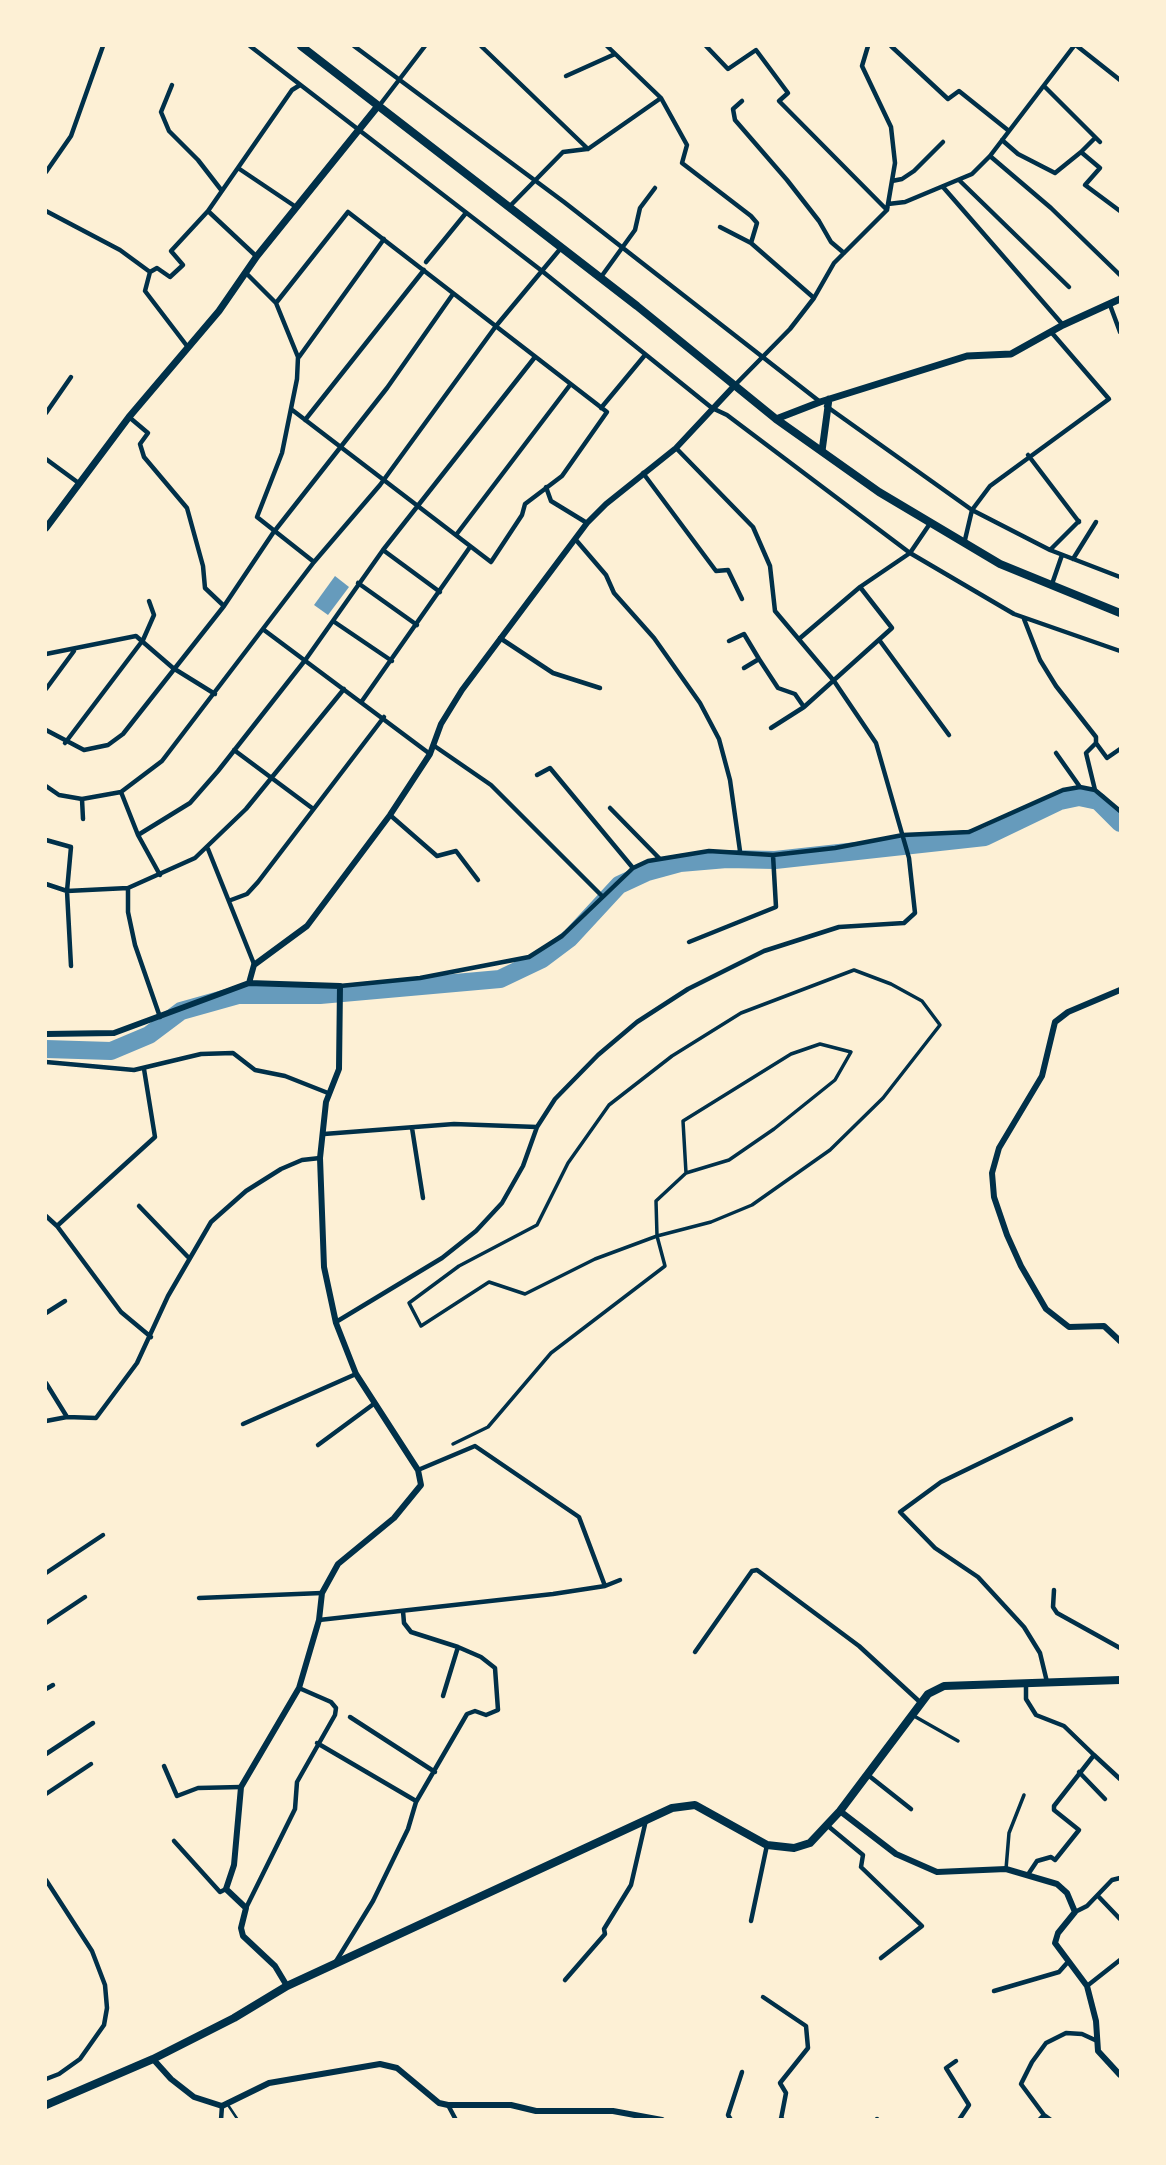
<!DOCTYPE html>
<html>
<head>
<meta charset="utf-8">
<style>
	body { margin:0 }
	#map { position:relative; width:1166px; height:2165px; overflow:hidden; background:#fdf0d5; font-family:Spectral,serif }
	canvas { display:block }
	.frame { position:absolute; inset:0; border:47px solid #fdf0d5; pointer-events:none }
</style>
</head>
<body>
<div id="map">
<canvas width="1166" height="2165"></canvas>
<div class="frame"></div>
</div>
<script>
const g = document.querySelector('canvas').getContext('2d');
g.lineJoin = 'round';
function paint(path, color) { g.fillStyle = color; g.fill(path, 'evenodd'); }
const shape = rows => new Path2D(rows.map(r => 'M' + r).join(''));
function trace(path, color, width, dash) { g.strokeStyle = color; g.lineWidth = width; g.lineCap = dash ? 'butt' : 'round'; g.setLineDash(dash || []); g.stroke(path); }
const water = shape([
	[335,576,349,587,328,615,314,605]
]);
const river = shape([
	[46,1049,111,1051,149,1035,181,1011,238,995,320,995,500,979,542,959,570,938,619,885,647,872,680,863,727,859,775,860,985,837,1060,801,1079,797,1098,801,1120,823]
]);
const service = shape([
	[228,2105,238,2120]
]);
const pedestrian = shape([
	[453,1444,488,1427,551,1353,665,1266,657,1236,595,1259,525,1294,489,1282,421,1326,409,1303,459,1266,537,1225,568,1163,609,1105,672,1056,741,1013,854,970,891,984,922,1001,940,1025,883,1098,830,1150,752,1205,711,1222,657,1236,656,1201,686,1173,729,1160,774,1129,835,1080,851,1052,820,1044,791,1054,683,1121,686,1173],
	[914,1716,958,1741],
	[1006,1869,1009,1833,1024,1795]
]);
const minor = shape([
	[250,46,542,271,712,408,727,415,910,553,1014,614,1120,651],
	[354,46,564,202,819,401],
	[481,46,588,149],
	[607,46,661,98],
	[706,46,728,69,756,50,788,93,779,101,887,210],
	[891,46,948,99,959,91,1009,131],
	[1077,46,1120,80],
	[566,76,615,54],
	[172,85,161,112,169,131,198,160,222,191],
	[1045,87,1100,142],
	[742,101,733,109,735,120,787,180,819,221,831,242,844,253],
	[379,106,425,46],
	[1095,138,1081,152,1100,168,1085,185,1120,211],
	[1002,140,1018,154,1055,173,1081,152],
	[588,149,661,98,687,145,682,163,751,216,757,223,751,243,814,298],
	[990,156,1051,208,1120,275],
	[238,168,296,207],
	[46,172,71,136,103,46],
	[959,180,1069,287],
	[892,181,902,179,914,171,943,142],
	[943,187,1063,325],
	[888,204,905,202,972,174,990,156,1074,46],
	[510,206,563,152,587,149],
	[46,211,120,250,150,272],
	[208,211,256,256],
	[720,227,751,243],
	[426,262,466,213],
	[245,272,276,303],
	[601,277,635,230,640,208,655,188],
	[1110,305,1120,332],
	[187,346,145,291,150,272,157,268,170,277,183,265,171,251,208,211,292,90,300,85],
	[299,357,384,239],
	[734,386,790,329,814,298,834,263,887,210,895,163,891,127,862,66,868,46],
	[826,406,972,510,1050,550,1120,577],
	[601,408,645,355],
	[291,409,491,562,522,515,525,504,562,476,607,412,348,212,276,303,298,357,297,379,282,453,257,517,314,562],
	[46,413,71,377],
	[129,417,148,433,140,444,144,457,187,508,203,566,205,588,224,606],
	[305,420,424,270],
	[1028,455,1079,522],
	[46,459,80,484],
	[643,473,716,571,728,570,742,599],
	[546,487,551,501,587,523],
	[456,535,570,385],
	[576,540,606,575,614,593,654,638,700,703,719,739,730,780,740,851],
	[964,544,972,510,990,486,1109,399,1052,333],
	[383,550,440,592],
	[1050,550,1079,521],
	[1073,559,1096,522],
	[358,583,417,625],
	[1052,584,1062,555],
	[1024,619,1040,660,1056,686,1096,737,1096,743,1086,753,1095,790],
	[333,621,392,661],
	[264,630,430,754],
	[500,638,553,673,600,688],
	[799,639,860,587,910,553,929,525],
	[729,641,744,634,759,659],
	[880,641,949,735],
	[46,654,136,636,173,668,215,694],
	[744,668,759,659,778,688,795,694,804,707,892,628,860,587],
	[46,689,74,651],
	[362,701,470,547],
	[771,728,804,707],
	[46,730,84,750,108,745,123,734,224,606,273,533,387,388,453,294],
	[65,743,143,640,154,615,149,601],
	[1096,743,1107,758,1120,749],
	[433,745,491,785,602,896],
	[234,750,312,808],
	[1056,753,1080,787],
	[537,775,550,768,633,868],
	[46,786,59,795,82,799,121,792,162,761,314,562,380,485,496,326,561,248],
	[121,792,138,835,160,875],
	[82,799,83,819],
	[610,808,659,858],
	[390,815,437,856,456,851,478,880],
	[138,835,190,803,218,771,306,659,383,550,535,357],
	[46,840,71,847,67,891,71,966],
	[208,849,254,964],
	[46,884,67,891,128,888,195,858,246,809,344,689],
	[128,888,128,912,135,945,160,1017],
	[231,900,247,894,258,882,384,717],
	[689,942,776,907,773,855],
	[340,986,420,978,529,957,562,936,633,868,648,861,709,851,773,855,835,848,903,835,969,832,1063,790,1080,787,1095,790,1120,811],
	[46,1062,134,1070,201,1054,233,1053,255,1070,285,1076,328,1093],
	[412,1128,423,1198],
	[324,1134,454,1124,537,1127,555,1099,598,1055,637,1022,688,989,764,951,839,927,904,923,915,913,909,858,876,743,834,681,775,611,770,566,753,527,676,448],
	[139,1206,188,1257],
	[46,1216,57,1226,155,1137,144,1069],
	[57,1226,121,1312,151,1337],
	[46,1313,65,1301],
	[336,1322,442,1258,476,1231,502,1203,523,1166,537,1127],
	[46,1383,67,1417],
	[46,1421,67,1417,96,1418,137,1363,168,1296,211,1222,246,1191,281,1169,302,1160,320,1158],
	[243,1424,356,1374],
	[318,1445,375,1403],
	[418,1470,475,1446,579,1517,605,1586],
	[46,1573,103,1535],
	[1054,1590,1053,1607,1057,1613,1120,1648],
	[199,1598,322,1593],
	[319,1620,553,1594,605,1586,620,1580],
	[46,1623,85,1597],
	[695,1652,752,1571,757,1570,859,1646,921,1703],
	[1047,1682,1040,1653,1024,1627,978,1577,935,1548,900,1512,941,1482,1071,1419],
	[1026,1683,1026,1699,1036,1715,1064,1726,1094,1755,1054,1806,1054,1810,1079,1830,1055,1860,1051,1857,1037,1861,1029,1873],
	[46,1689,53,1685],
	[443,1696,458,1647],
	[350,1717,435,1772],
	[317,1743,416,1801],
	[46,1754,93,1723],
	[1094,1755,1120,1779],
	[164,1766,177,1796,198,1788,241,1787],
	[1079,1772,1105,1799],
	[868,1775,911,1809],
	[46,1794,91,1764],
	[828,1826,863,1855,861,1867,922,1926,881,1958],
	[174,1841,220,1892,226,1889],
	[46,1880,92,1951,105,1985,107,2008,104,2025,80,2059,59,2074,46,2079],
	[1098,1896,1120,1919],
	[246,1908,295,1809,297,1782,335,1715,336,1708,331,1702,299,1688],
	[1075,1912,1087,1906,1112,1880,1120,1878],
	[751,1921,767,1845],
	[335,1963,373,1901,408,1829,416,1802,467,1714,475,1711,486,1715,498,1710,495,1668,481,1657,458,1647,411,1632,404,1623,403,1611],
	[565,1980,605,1934,604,1929,631,1885,646,1820],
	[1087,1986,1120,1960],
	[994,1991,1059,1972,1067,1963],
	[763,1997,806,2026,808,2048,780,2083,786,2093,781,2119],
	[956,2061,946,2068,969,2105,959,2120],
	[448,2105,456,2120],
	[1044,2115,1021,2084,1032,2062,1046,2043,1066,2033,1082,2034,1095,2040],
	[221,2120,222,2106],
	[731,2120,728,2115,742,2072],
	[877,2120,877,2119],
	[1039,2120,1044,2115,1051,2120]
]);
const tertiary = shape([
	[249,983,254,965,307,926,390,815,430,754,441,724,462,690,587,523,606,504,676,448,734,386],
	[1120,990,1068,1012,1055,1022,1042,1076,999,1148,992,1173,994,1197,1007,1235,1021,1266,1046,1309,1069,1327,1104,1326,1120,1341],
	[46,1034,114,1033,249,983,340,986,339,1069,326,1102,320,1158,324,1267,336,1323,356,1374,418,1470,421,1485,394,1518,338,1564,322,1593,319,1620,299,1688,241,1787,234,1865,226,1889,246,1908,241,1928,243,1936,275,1966,287,1986],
	[840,1811,896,1854,937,1872,1006,1869,1057,1884,1067,1893,1075,1912,1058,1933,1055,1943,1087,1986,1096,2021,1098,2051,1120,2075],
	[153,2059,171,2079,194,2097,222,2106,269,2083,380,2064,397,2068,439,2103,448,2105,511,2105,536,2111,613,2111,662,2120],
	[781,2120,782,2120]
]);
const secondary = shape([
	[776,419,820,402,967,356,1011,354,1063,325,1120,299],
	[822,451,829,399],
	[46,528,129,417,219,311,257,256,378,106]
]);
const primary = shape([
	[46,2105,153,2059,234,2018,287,1986,672,1808,695,1805,767,1845,794,1848,810,1843,840,1811,928,1694,944,1686,1120,1680]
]);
const trunk = shape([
	[301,46,637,306,776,419,879,492,1000,564,1120,613]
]);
paint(water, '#669bbc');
trace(river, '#669bbc', 18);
trace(service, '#003049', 2.5);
trace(pedestrian, '#003049', 3.5);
trace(minor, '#003049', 4.5);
trace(tertiary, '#003049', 6);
trace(secondary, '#003049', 7);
trace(primary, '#003049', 8);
trace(trunk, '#003049', 8);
</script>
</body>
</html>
